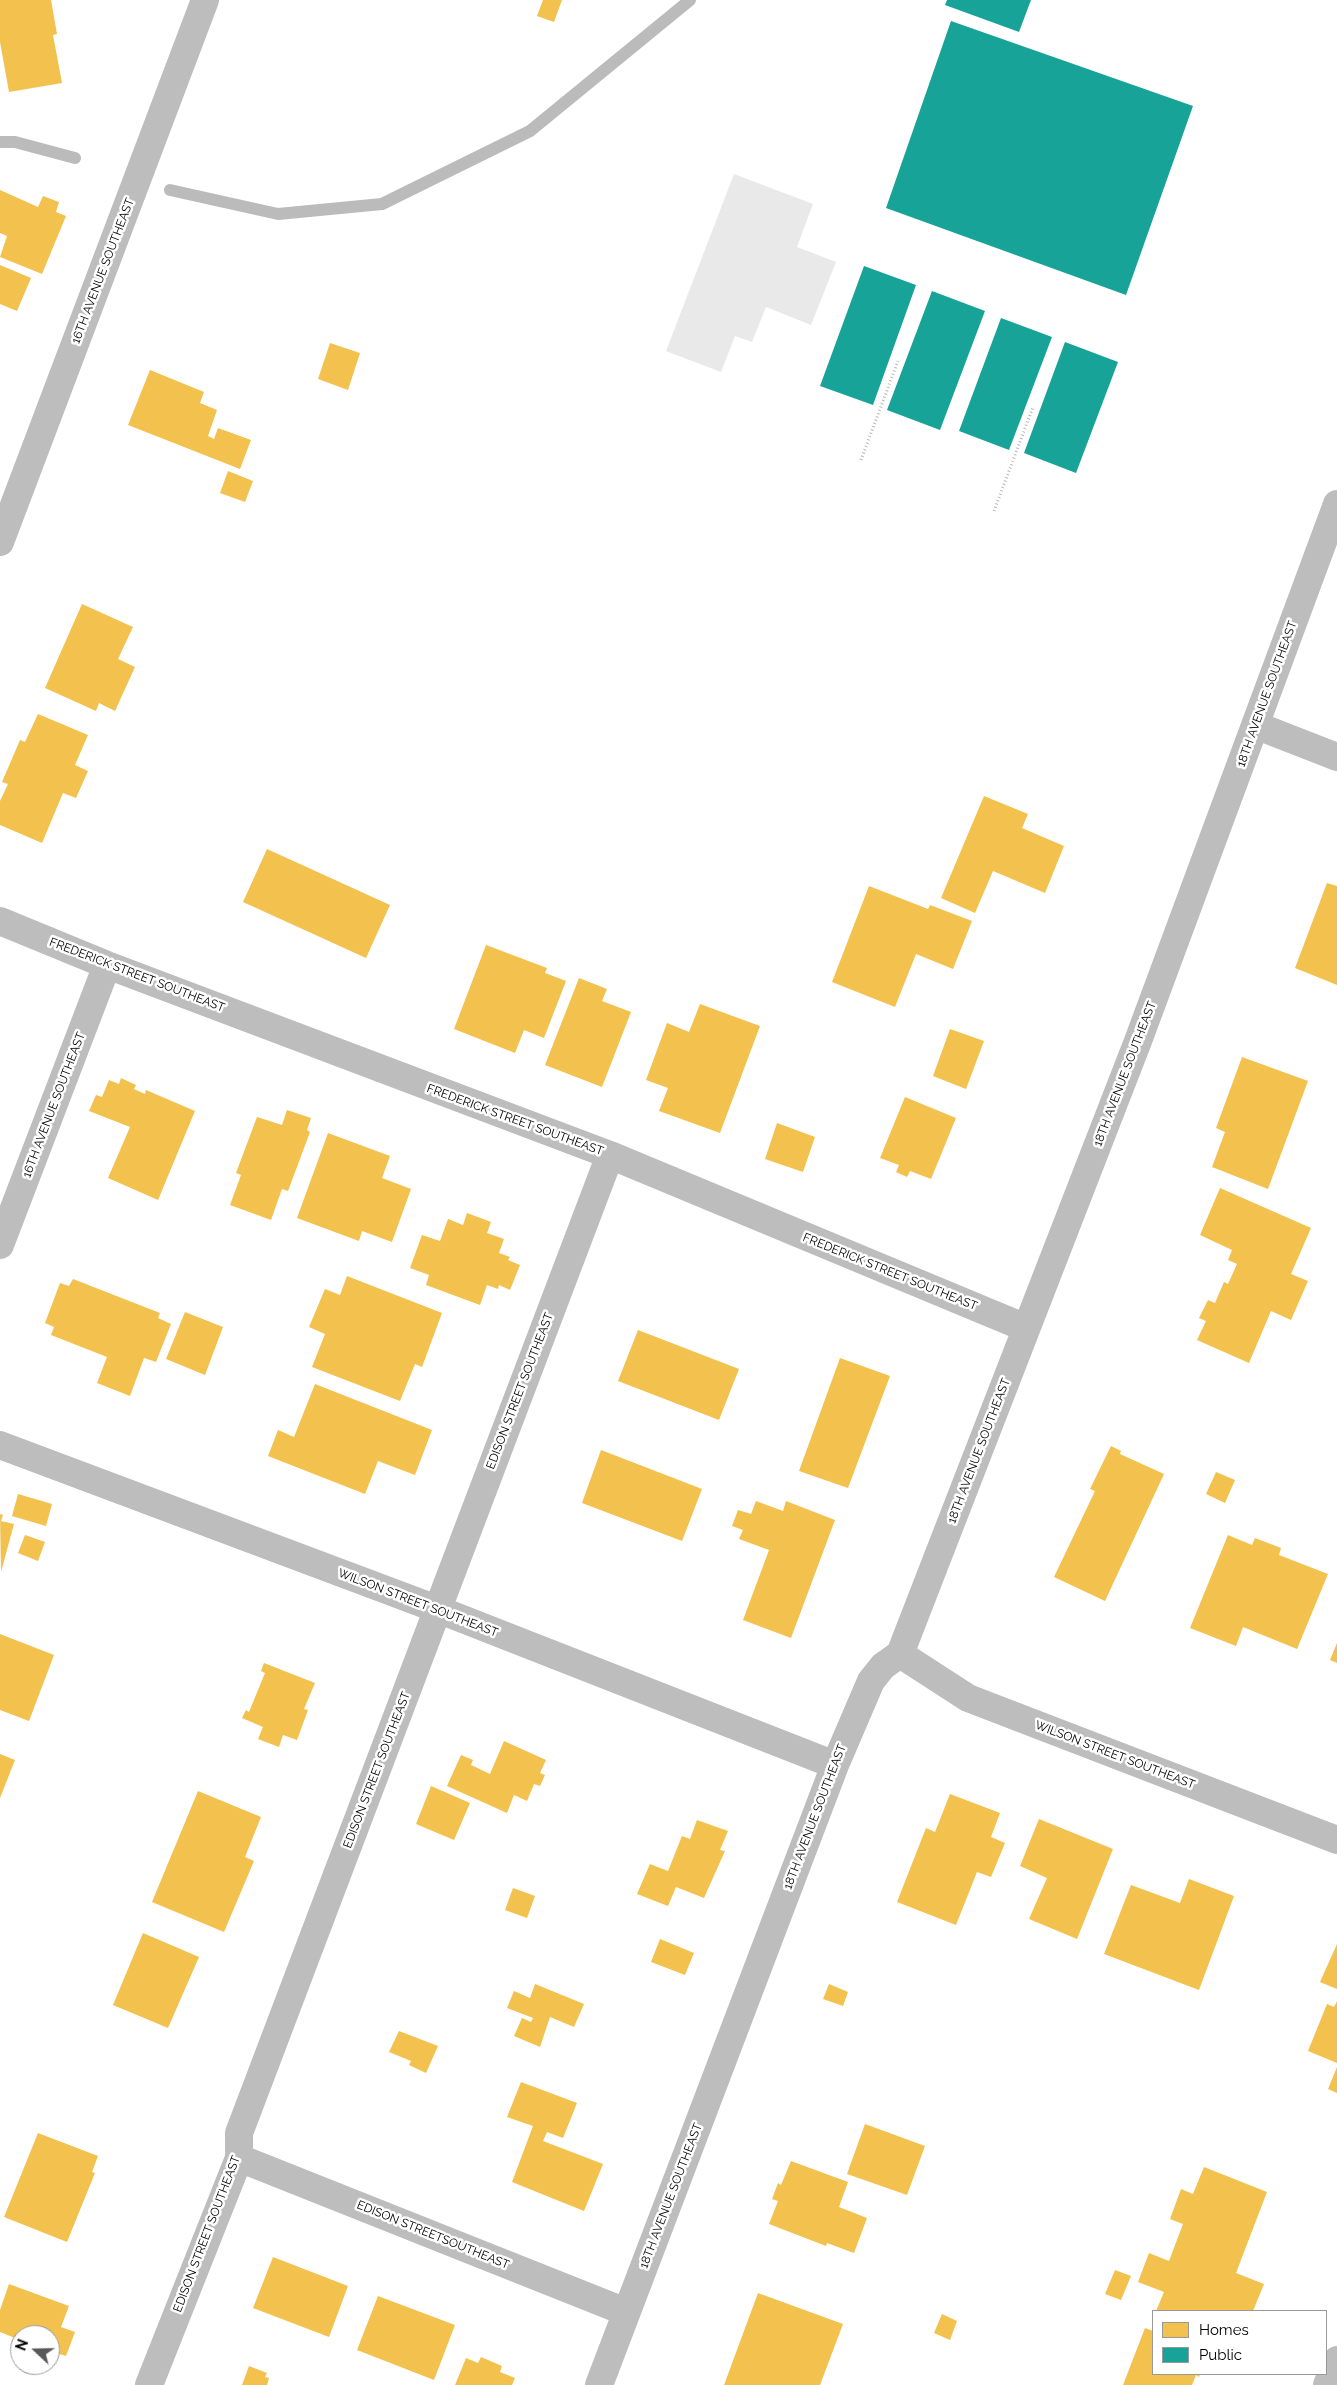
<!DOCTYPE html>
<html>
<head>
<meta charset="utf-8">
<style>
	body { margin:0 }
	#map { position:relative; width:1337px; height:2385px; overflow:hidden; background:#fff; font-family:Raleway,sans-serif }
	canvas { display:block }
	.legend { position:absolute; left:1152px; top:2310px; width:175px; height:65px; box-sizing:border-box; background:#fff; border:1px solid #999; margin:0; padding:6px 9px; list-style:none; font-size:15px; color:#000 }
	.legend li { display:flex; align-items:center; gap:10px; height:25px }
	.legend b { width:25px; border:1px solid #999 }
	.north { position:absolute; left:10px; top:2325px; width:50px; height:50px; box-sizing:border-box; background:#fff; border:1px solid #999; border-radius:50%; rotate:291deg; font-size:14px; font-weight:700; line-height:20px; text-align:center; color:#000 }
	.north::after { content:''; display:block; margin:auto; width:18px; height:22px; background:#595959; clip-path:polygon(50% 0,100% 100%,50% 72%,0 100%) }
</style>
</head>
<body>
<div id="map">
<canvas width="1337" height="2385"></canvas>
<ul class="legend">
<li><b style="height:14px;background:#f2c14e"></b>Homes</li>
<li><b style="height:14px;background:#17a398"></b>Public</li>
</ul>
<div class="north">N</div>
</div>
<script>
const g = document.querySelector('canvas').getContext('2d');
g.lineJoin = 'round';
function paint(path, color) { g.fillStyle = color; g.fill(path, 'evenodd'); }
const shape = rows => new Path2D(rows.map(r => 'M' + r).join(''));
function trace(path, color, width, dash) { g.strokeStyle = color; g.lineWidth = width; g.lineCap = dash ? 'butt' : 'round'; g.setLineDash(dash || []); g.stroke(path); }
function drawText(font, color, halo, rows, align = 'center') {
  g.font = font + ' Raleway,sans-serif'; g.lineWidth = 5; g.setLineDash([]); g.textBaseline = 'middle'; g.strokeStyle = halo; g.fillStyle = color; for (const [text, x, y, turn = 0] of rows) {
    g.save(); g.translate(x, y); g.rotate((+turn || 0) * Math.PI / 180); g.textAlign = isNaN(turn) ? turn : align; if (halo) g.strokeText(text, 0, 0); g.fillText(text, 0, 0); g.restore();
  }
}
const green = shape([
	[734,174,813,204,797,247,836,262,811,325,766,307,752,342,735,336,721,372,666,351]
]);
const homes = shape([
	[0,0,51,0,57,34,53,35,62,83,9,92,0,42],
	[543,0,562,0,554,22,537,16],
	[0,190,38,207,43,196,59,202,56,212,66,216,42,274,0,257,7,236,0,233],
	[0,265,31,278,17,311,0,304],
	[330,343,360,353,348,390,318,379],
	[150,370,204,392,200,403,217,410,208,436,214,439,218,428,251,440,240,469,128,425],
	[228,471,253,481,245,502,220,493],
	[82,604,133,627,118,659,135,667,115,711,99,703,96,711,45,688],
	[38,714,88,735,75,765,88,771,76,798,63,793,42,843,0,825,0,801,8,784,2,782,20,740,25,742],
	[984,796,1028,814,1022,828,1064,846,1045,893,993,871,975,913,941,898],
	[267,849,390,905,366,958,243,902],
	[1327,883,1337,886,1337,985,1295,968],
	[869,886,928,909,930,905,972,921,953,969,916,954,895,1007,832,982],
	[486,945,547,968,545,973,566,981,544,1038,524,1030,515,1053,454,1029],
	[579,978,607,989,602,1001,631,1012,602,1087,545,1065],
	[700,1004,760,1026,720,1133,659,1111,668,1088,646,1080,667,1023,689,1032],
	[950,1029,984,1041,966,1089,933,1076],
	[1242,1057,1308,1081,1268,1189,1212,1167,1225,1132,1216,1128],
	[121,1078,136,1085,134,1089,145,1094,146,1090,195,1111,158,1200,108,1178,130,1127,89,1111,96,1095,102,1097,109,1080,119,1084],
	[905,1097,956,1118,931,1179,910,1171,907,1177,896,1172,899,1165,880,1158],
	[287,1110,311,1118,307,1130,310,1132,288,1191,282,1189,271,1220,230,1205,241,1175,236,1173,257,1117,282,1125],
	[777,1123,815,1137,803,1172,765,1159],
	[328,1133,390,1156,382,1178,411,1189,392,1242,362,1231,359,1241,297,1218],
	[1220,1188,1311,1228,1291,1274,1308,1281,1291,1320,1271,1311,1249,1363,1197,1340,1206,1321,1199,1318,1208,1300,1215,1303,1224,1282,1228,1284,1237,1264,1228,1260,1232,1250,1200,1235],
	[467,1213,491,1222,487,1233,504,1239,499,1253,510,1257,508,1260,520,1265,510,1290,499,1285,498,1289,487,1285,480,1305,426,1285,429,1275,410,1268,422,1235,440,1241,448,1219,463,1225],
	[347,1276,442,1313,422,1367,415,1364,400,1401,312,1367,325,1334,309,1327,325,1289,340,1295],
	[73,1279,160,1313,158,1318,171,1324,156,1362,144,1358,130,1396,97,1383,107,1357,51,1335,54,1327,45,1323,60,1283,69,1286],
	[185,1312,223,1327,205,1375,166,1359],
	[638,1330,739,1369,719,1420,618,1381],
	[840,1358,890,1376,848,1488,799,1471],
	[315,1384,432,1430,415,1475,378,1461,365,1494,268,1456,278,1430,294,1437],
	[1111,1446,1121,1451,1120,1454,1164,1474,1105,1601,1054,1577,1095,1491,1090,1489],
	[601,1450,702,1489,682,1541,582,1503],
	[1216,1472,1235,1480,1225,1503,1206,1494],
	[18,1494,52,1504,46,1526,12,1516],
	[756,1501,783,1511,786,1501,835,1520,791,1638,743,1620,769,1550,739,1539,743,1530,732,1526,738,1510,751,1514],
	[0,1514,3,1515,1,1521,14,1524,1,1572],
	[25,1535,45,1542,38,1561,18,1553],
	[1228,1535,1252,1545,1255,1538,1281,1548,1279,1555,1328,1574,1297,1649,1243,1627,1236,1646,1190,1628],
	[0,1634,54,1655,29,1721,0,1710],
	[1337,1643,1337,1663,1330,1660],
	[264,1663,315,1683,304,1709,308,1710,297,1740,283,1735,279,1747,258,1739,263,1727,242,1718,246,1710,249,1712,265,1673,261,1671],
	[504,1741,546,1760,540,1773,545,1775,540,1786,534,1784,527,1801,514,1795,507,1813,447,1786,461,1755,473,1760,471,1765,490,1774],
	[0,1754,15,1760,0,1798],
	[431,1786,470,1803,454,1840,416,1824],
	[198,1791,261,1817,245,1857,254,1861,224,1932,152,1902],
	[950,1794,1000,1813,991,1837,1005,1843,991,1877,977,1872,956,1925,897,1902,926,1828,935,1832],
	[1039,1819,1113,1849,1077,1939,1029,1919,1047,1878,1020,1866],
	[697,1820,728,1831,720,1850,725,1851,704,1898,676,1887,668,1906,637,1894,650,1864,668,1871,682,1836,690,1839],
	[1189,1879,1234,1896,1199,1990,1104,1954,1131,1885,1180,1903],
	[513,1888,535,1896,527,1918,505,1910],
	[143,1933,199,1957,168,2028,113,2005],
	[660,1939,694,1953,685,1975,651,1962],
	[1337,1944,1337,1989,1320,1982],
	[535,1984,584,2004,574,2027,550,2017,540,2047,514,2036,522,2018,531,2022,533,2018,507,2008,514,1991,530,1998],
	[829,1984,848,1992,843,2006,823,1999],
	[1337,2001,1337,2063,1308,2051,1327,2004,1334,2007],
	[399,2031,438,2046,426,2073,409,2065,411,2061,389,2052],
	[1337,2067,1337,2093,1328,2089],
	[521,2082,577,2103,563,2138,547,2132,543,2141,603,2164,584,2211,512,2182,533,2126,507,2117],
	[865,2124,925,2146,907,2195,847,2174],
	[38,2133,98,2156,92,2172,95,2173,67,2242,4,2217],
	[791,2161,848,2182,839,2207,867,2218,854,2253,827,2243,826,2246,769,2224,778,2201,772,2199,778,2183,781,2185],
	[1204,2167,1267,2192,1236,2273,1264,2284,1253,2311,1156,2311,1164,2292,1138,2282,1149,2253,1169,2261,1183,2224,1170,2219,1181,2189,1193,2194],
	[273,2257,348,2286,329,2337,253,2308],
	[1115,2270,1131,2276,1121,2300,1105,2294],
	[9,2284,69,2306,61,2327,75,2332,66,2356,50,2351,50,2335,20,2335,20,2340,0,2332,0,2310],
	[758,2293,843,2324,820,2385,724,2385],
	[378,2296,455,2325,434,2380,357,2350],
	[942,2314,957,2321,950,2340,934,2333],
	[1145,2328,1153,2331,1153,2374,1200,2374,1199,2377,1196,2375,1192,2385,1123,2385],
	[481,2357,502,2366,500,2372,515,2378,512,2385,455,2385,466,2358,478,2363],
	[249,2366,267,2373,265,2377,269,2378,267,2385,242,2385]
]);
const public = shape([
	[947,0,1031,0,1019,32,945,5],
	[951,21,1193,106,1126,295,886,208],
	[864,266,916,285,873,405,820,386],
	[932,291,985,311,940,430,887,410],
	[1001,318,1052,337,1009,450,959,431],
	[1065,342,1118,362,1076,473,1024,453]
]);
const stream = shape([
	[0,142,15,142,75,158],
	[170,190,278,214,382,204,530,131,690,0]
]);
const path = shape([
	[861,460,898,361],
	[994,511,1033,407]
]);
const minor = shape([
	[0,542,205,0],
	[1255,725,1337,757],
	[0,921,107,965,610,1155,1026,1328],
	[0,1245,107,965],
	[0,1445,437,1609,835,1765],
	[900,1654,968,1698,1337,1840],
	[239,2158,626,2312],
	[149,2385,239,2158,239,2133,610,1155],
	[599,2385,835,1765,871,1681,883,1666,900,1654,1138,1041,1337,504],
	[1327,2385,1337,2360]
]);
const streetNames = [
	["16TH AVENUE SOUTHEAST",103,271,-69],
	["18TH AVENUE SOUTHEAST",1267,694,-70],
	["FREDERICK STREET SOUTHEAST",137,975,21],
	["18TH AVENUE SOUTHEAST",1125,1074,-69],
	["16TH AVENUE SOUTHEAST",54,1105,-69],
	["FREDERICK STREET SOUTHEAST",515,1120,20],
	["FREDERICK STREET SOUTHEAST",890,1272,22],
	["EDISON STREET SOUTHEAST",520,1391,-69],
	["18TH AVENUE SOUTHEAST",979,1451,-69],
	["WILSON STREET SOUTHEAST",418,1603,21],
	["WILSON STREET SOUTHEAST",1115,1755,21],
	["EDISON STREET SOUTHEAST",377,1770,-69],
	["18TH AVENUE SOUTHEAST",815,1817,-69],
	["18TH AVENUE SOUTHEAST",671,2196,-69],
	["EDISON STREET SOUTHEAST",207,2234,-69],
	["EDISON STREETSOUTHEAST",433,2235,22]
];
paint(green, '#e9e9e9');
paint(homes, '#f2c14e');
paint(public, '#17a398');
trace(stream, '#bbb', 12);
trace(path, '#b8b8b8', 3, [1, 2.5]);
trace(minor, '#bdbdbd', 28);
drawText('12px', '#000', '#fff', streetNames);
</script>
</body>
</html>
